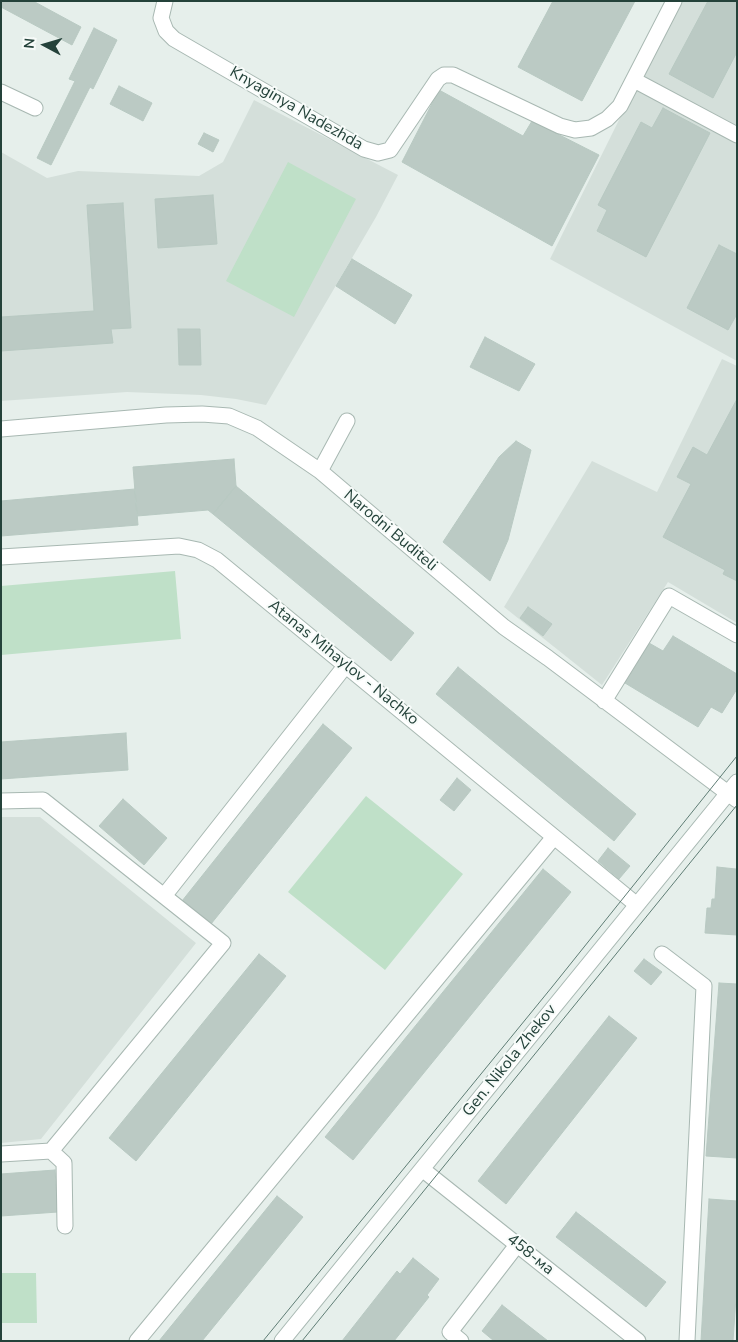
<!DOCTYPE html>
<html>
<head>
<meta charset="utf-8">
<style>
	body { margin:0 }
	#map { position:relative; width:738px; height:1342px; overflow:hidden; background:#e6efeb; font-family:"Nunito Sans",sans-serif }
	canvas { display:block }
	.frame { position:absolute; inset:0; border:2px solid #24423a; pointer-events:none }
	.north { position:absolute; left:20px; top:20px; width:50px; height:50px; -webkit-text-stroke:4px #f7fbf9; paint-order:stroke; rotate:276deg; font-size:14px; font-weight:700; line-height:20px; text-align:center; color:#24423a }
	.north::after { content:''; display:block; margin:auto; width:18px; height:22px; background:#24423a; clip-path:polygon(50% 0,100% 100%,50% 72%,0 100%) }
</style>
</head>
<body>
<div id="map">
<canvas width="738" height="1342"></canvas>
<div class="frame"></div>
<div class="north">N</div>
</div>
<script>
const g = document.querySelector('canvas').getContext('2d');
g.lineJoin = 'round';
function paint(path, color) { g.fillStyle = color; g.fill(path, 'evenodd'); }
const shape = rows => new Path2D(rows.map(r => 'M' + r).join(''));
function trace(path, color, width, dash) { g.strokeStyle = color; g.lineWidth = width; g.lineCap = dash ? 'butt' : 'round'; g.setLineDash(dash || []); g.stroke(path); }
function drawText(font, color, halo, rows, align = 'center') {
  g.font = font + ' "Nunito Sans",sans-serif'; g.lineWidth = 4; g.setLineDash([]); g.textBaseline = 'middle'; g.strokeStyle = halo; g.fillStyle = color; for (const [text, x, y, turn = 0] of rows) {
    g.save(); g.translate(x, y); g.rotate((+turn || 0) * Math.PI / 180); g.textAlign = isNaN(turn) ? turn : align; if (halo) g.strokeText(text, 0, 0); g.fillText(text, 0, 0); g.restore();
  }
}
const built = shape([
	[678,1,737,1,737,361,550,259],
	[254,100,398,175,376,217,266,405,236,399,201,395,127,392,1,401,1,152,47,178,78,171,199,176,223,162],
	[722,359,737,366,737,623,668,582,602,685,504,607,592,461,657,492],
	[1,817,40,817,196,943,41,1139,1,1143]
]);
const green = shape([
	[288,162,356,199,294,317,226,281],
	[175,571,181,639,1,655,1,586],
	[366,796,463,874,385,970,288,892],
	[1,1273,36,1273,37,1323,1,1323]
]);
const building = shape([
	[1,1,33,1,81,27,72,45,1,7,1,1],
	[553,1,635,1,582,101,518,67,553,1],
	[708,1,737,1,737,52,713,98,669,74,708,1],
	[94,28,117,40,93,89,90,87,51,165,37,158,75,81,69,79,94,28],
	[119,86,152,103,143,121,110,104,119,86],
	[439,90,523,136,532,121,599,155,552,246,402,162,439,90],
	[663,108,710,133,646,257,597,231,607,210,598,205,641,122,652,128,663,108],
	[204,133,219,140,213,152,198,144,204,133],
	[213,195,217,244,158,248,155,199,213,195],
	[123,203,131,328,111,329,113,343,1,351,1,317,94,311,87,205,123,203],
	[719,245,737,254,737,314,728,330,687,308,719,245],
	[352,259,412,295,395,324,336,286,352,259],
	[178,329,200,329,201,365,179,365,178,329],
	[485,337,535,364,519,391,470,367,485,337],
	[737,399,737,581,723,574,725,570,663,537,691,484,677,477,693,447,707,455,737,399],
	[516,441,531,450,508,540,490,581,443,542,499,457,516,441],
	[234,459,236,486,213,514,208,510,137,516,133,467,234,459],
	[236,486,414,633,391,661,213,514,236,486],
	[135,489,138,525,1,536,1,501,135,489],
	[528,607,552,624,543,636,520,618,528,607],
	[673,636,737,674,737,689,722,713,711,707,698,727,625,683,649,643,663,651,673,636],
	[458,667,636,814,614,841,436,694,458,667],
	[323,724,352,748,211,924,182,901,323,724],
	[126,733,128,770,1,779,1,742,126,733],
	[457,778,471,790,454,811,440,800,457,778],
	[123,799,167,838,144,865,99,826,123,799],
	[608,848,630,866,619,879,598,861,608,848],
	[717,867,736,869,737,935,705,933,707,908,711,908,712,899,715,899,717,867],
	[543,869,571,892,353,1160,325,1137,543,869],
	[259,954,286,976,136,1161,109,1138,259,954],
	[644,959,662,972,651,985,634,971,644,959],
	[719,983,737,984,737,1158,706,1156,719,983],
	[609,1016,637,1038,506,1204,478,1181,609,1016],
	[55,1170,58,1212,1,1216,1,1174,55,1170],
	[277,1196,303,1217,202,1341,159,1341,277,1196],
	[709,1199,737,1201,737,1283,733,1341,701,1341,709,1199],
	[576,1212,666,1282,646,1307,556,1237,576,1212],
	[413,1258,439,1279,427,1295,429,1297,394,1341,342,1341,397,1271,400,1274,413,1258],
	[502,1305,548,1341,494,1341,482,1331,502,1305]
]);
const minor = shape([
	[165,1,161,18,166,31,174,39,364,149,378,153,390,150,438,79,444,75,453,75,560,126,575,130,591,128,607,119,620,106,674,1],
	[634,80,737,135],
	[1,92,35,108],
	[1,429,166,415,202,414,229,416,257,428,320,471,504,627,548,658,737,800],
	[320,471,347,421],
	[1,557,179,546,198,550,217,560,637,905],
	[604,701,669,596,737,635],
	[1,801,43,800,223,943,51,1151,1,1154],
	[164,896,346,665],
	[662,954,704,986,687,1341],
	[51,1151,64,1163,65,1226],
	[422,1169,638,1341],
	[137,1341,554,837],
	[282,1341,737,782],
	[461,1341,450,1332,517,1245]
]);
const tram = shape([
	[263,1341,552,987,737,756],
	[302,1341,737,805]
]);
const streetNames = [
	["Knyaginya Nadezhda",296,109,30],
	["Narodni Buditeli",390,531,40],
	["Atanas Mihaylov - Nachko",343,663,39],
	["Gen. Nikola Zhekov",510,1061,-51],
	["458-ма",530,1255,39]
];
paint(built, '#d4dfda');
paint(green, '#bfe0c8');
paint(building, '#bbcac4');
trace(building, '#b8c9c2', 1);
trace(minor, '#a8b8b2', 17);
trace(minor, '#fff', 15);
trace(tram, '#5f7d75', 1);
drawText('16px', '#24423a', '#f7fbf9', streetNames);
</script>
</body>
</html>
